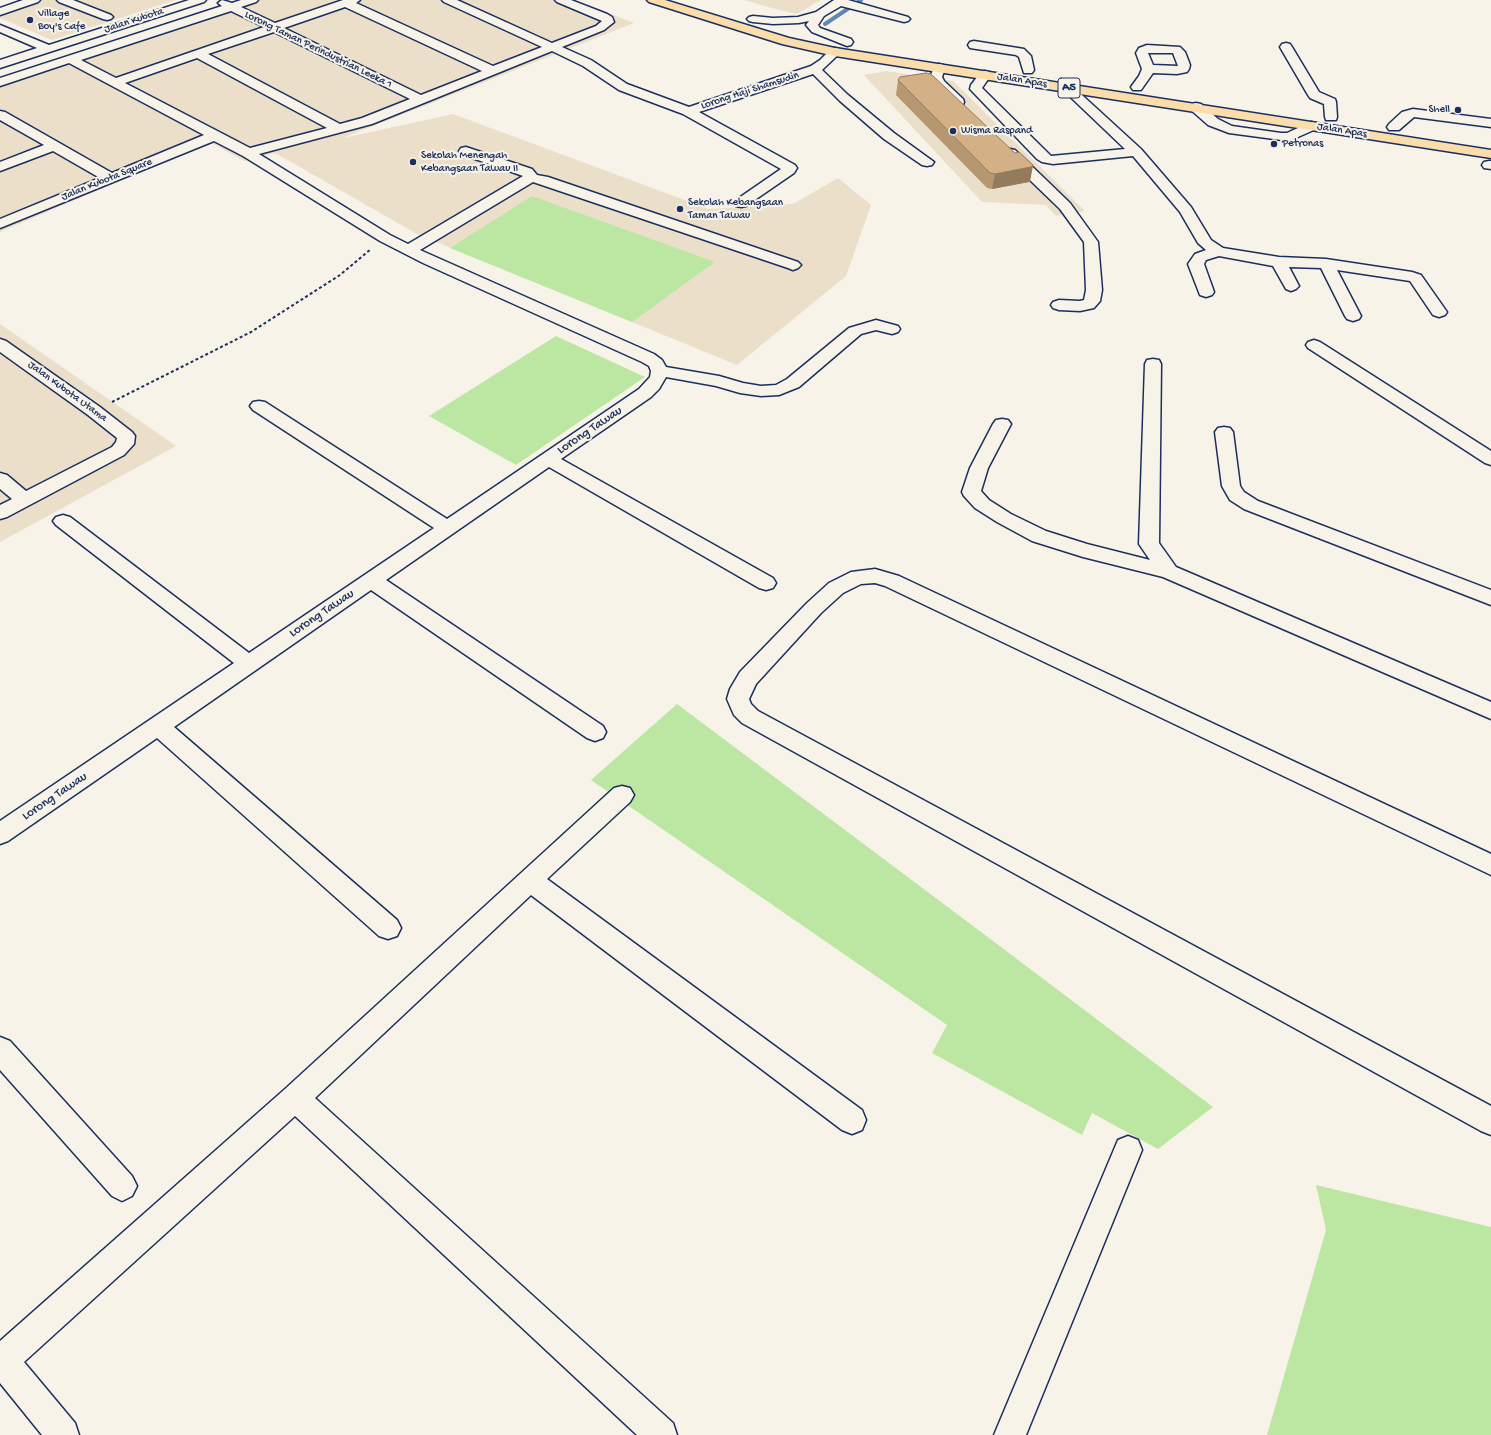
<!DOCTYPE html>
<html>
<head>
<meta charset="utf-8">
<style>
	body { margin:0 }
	canvas { display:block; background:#f7f3e8 }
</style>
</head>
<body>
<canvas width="1491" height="1435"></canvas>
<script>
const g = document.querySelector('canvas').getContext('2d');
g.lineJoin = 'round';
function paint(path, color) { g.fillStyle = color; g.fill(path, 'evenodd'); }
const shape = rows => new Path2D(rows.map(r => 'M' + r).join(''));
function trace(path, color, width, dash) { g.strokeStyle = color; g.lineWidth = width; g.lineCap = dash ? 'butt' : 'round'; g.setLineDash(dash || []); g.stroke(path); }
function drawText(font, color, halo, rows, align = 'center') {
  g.font = font + ' "Gochi Hand",sans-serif'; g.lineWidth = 4; g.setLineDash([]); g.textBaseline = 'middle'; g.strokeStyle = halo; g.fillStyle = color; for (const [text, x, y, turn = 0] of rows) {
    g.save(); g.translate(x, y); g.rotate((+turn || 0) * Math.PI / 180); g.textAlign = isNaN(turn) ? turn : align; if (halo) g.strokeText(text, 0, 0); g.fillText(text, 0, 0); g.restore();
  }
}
const built = shape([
	[18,0,176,0,52,40,0,18,0,6],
	[239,0,575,0,634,23,343,138,453,114,709,209,793,204,838,178,871,205,846,276,737,365,417,234,275,153,244,161,210,142,0,232,0,77],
	[744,0,821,0,797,14,779,10],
	[886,71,953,81,1085,211,1056,216,1046,205,982,202,864,75],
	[0,324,176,446,0,542]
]);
const green = shape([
	[532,196,715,262,632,322,450,248],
	[556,336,645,377,516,465,429,416],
	[677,704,1005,950,1213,1107,1158,1149,1092,1113,1082,1135,932,1053,947,1025,591,780],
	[1316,1185,1491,1227,1491,1435,1267,1435,1326,1230]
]);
const stream = shape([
	[825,24,861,0]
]);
const path = shape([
	[112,402,251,332,340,275,371,249]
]);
const minor = shape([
	[23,0,40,0,38,2,0,15,0,8,23,0],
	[57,0,73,0,111,15,113,17,111,19,107,20,103,19,59,2,57,0],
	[189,0,206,0,204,2,0,68,0,60,37,48,0,32,0,25,49,45,189,0],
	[222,0,232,3,241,0,258,0,256,2,241,7,275,23,343,0,360,0,356,3,493,66,542,47,444,2,442,0,457,0,552,43,596,26,602,21,557,2,555,0,571,0,607,14,612,17,614,22,604,30,562,47,591,60,627,84,689,107,811,66,820,60,831,49,835,48,839,49,841,52,822,70,848,95,894,133,934,162,932,165,927,166,922,165,884,139,840,101,813,74,699,112,795,165,797,168,794,173,746,206,741,207,736,206,734,203,736,200,781,169,683,114,619,90,583,66,552,51,372,124,259,154,390,235,408,244,523,176,461,154,459,151,461,148,466,147,532,169,537,175,548,177,798,262,801,265,798,268,793,270,788,268,533,182,420,250,654,354,662,360,666,367,719,376,743,383,761,386,776,385,787,379,849,328,876,320,898,326,900,329,898,332,892,334,876,330,861,334,799,387,779,395,761,396,740,393,716,386,666,377,659,389,651,397,561,459,773,578,776,583,773,588,766,590,759,588,549,467,386,580,603,726,606,732,603,738,595,741,587,738,371,590,174,727,397,920,401,928,397,936,388,939,379,936,157,738,8,841,0,844,0,821,234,663,56,525,53,521,56,517,63,515,70,517,249,653,434,528,253,410,250,406,253,402,259,401,265,402,447,519,639,389,650,377,651,371,649,366,642,362,423,263,380,241,243,156,214,141,0,228,0,219,100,178,53,151,0,171,0,162,44,145,0,120,0,111,5,112,112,173,204,135,69,63,0,86,0,78,222,6,218,3,222,0],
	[345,7,482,71,421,95,284,28,345,7],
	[231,11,264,27,116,78,81,60,231,11],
	[274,32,410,99,362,118,340,124,208,54,274,32],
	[197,58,327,128,250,148,125,83,197,58],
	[834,0,848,0,908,17,910,19,908,21,904,22,841,6,824,16,818,25,820,28,851,39,853,42,851,45,847,46,812,32,806,25,809,21,799,23,773,24,753,22,749,21,747,19,749,17,753,16,773,18,798,17,816,12,834,0],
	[974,41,1024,49,1031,56,1034,70,1032,73,1024,73,1019,57,1016,55,970,48,968,45,970,42,974,41],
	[1286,43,1290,44,1292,47,1319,92,1335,99,1336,102,1337,117,1336,120,1326,120,1325,117,1324,104,1310,98,1308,95,1280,47,1282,44,1286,43],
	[1147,45,1180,47,1185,52,1190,65,1189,69,1187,72,1177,74,1153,73,1141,90,1133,90,1131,87,1139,76,1142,69,1136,53,1139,48,1147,45],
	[1148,53,1173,53,1178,66,1153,65,1148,53],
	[939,64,943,65,945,68,942,77,944,81,963,99,964,102,963,105,953,105,933,83,930,77,935,65,939,64],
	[985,71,989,72,991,75,982,88,1051,156,1125,149,1061,88,1063,85,1071,85,1141,149,1191,207,1211,240,1223,248,1279,257,1326,259,1412,272,1421,275,1447,312,1445,315,1439,317,1433,315,1410,281,1337,270,1361,316,1359,319,1353,321,1347,319,1345,316,1321,268,1289,267,1299,286,1296,289,1291,291,1286,289,1273,266,1219,256,1206,260,1204,264,1214,292,1212,295,1206,297,1200,295,1188,264,1195,254,1206,250,1198,243,1180,212,1133,156,1053,164,1042,162,1037,159,970,89,971,85,981,72,985,71],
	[1196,103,1201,104,1218,119,1232,126,1281,133,1287,133,1311,122,1316,123,1318,126,1316,129,1289,141,1229,133,1208,125,1191,110,1190,107,1191,104,1196,103],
	[1413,109,1491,119,1491,127,1414,117,1399,130,1389,130,1387,127,1389,124,1402,112,1413,109],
	[1010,149,1015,150,1070,203,1098,242,1102,290,1100,301,1094,308,1080,311,1059,310,1053,308,1051,305,1053,302,1059,300,1080,301,1084,300,1086,290,1084,242,1060,209,1005,156,1003,153,1005,150,1010,149],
	[1489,161,1491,161,1491,169,1484,168,1482,165,1484,162,1489,161],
	[0,339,6,341,100,407,132,432,135,436,134,444,124,455,7,517,0,519,0,505,12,499,0,489,0,473,7,475,26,491,112,447,116,442,117,438,88,415,0,352,0,339],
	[1314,340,1320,342,1491,451,1491,465,1485,463,1308,348,1306,345,1308,342,1314,340],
	[1153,359,1159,360,1161,364,1159,543,1176,567,1491,702,1491,719,1163,577,1083,557,1032,541,997,522,975,508,964,496,962,492,970,468,993,424,996,420,1002,419,1008,420,1011,424,988,468,981,491,989,500,1011,514,1046,531,1087,544,1150,560,1139,544,1145,364,1147,360,1153,359],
	[1224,427,1230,428,1233,432,1240,486,1244,492,1258,501,1491,590,1491,605,1244,509,1230,500,1222,486,1215,432,1218,428,1224,427],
	[875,569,899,576,1491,854,1491,875,885,586,875,583,861,584,843,593,821,613,756,684,749,699,751,704,758,711,1491,1106,1491,1135,1481,1131,742,723,734,715,727,699,730,689,740,672,807,603,829,583,851,572,875,569],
	[622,786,630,788,634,795,630,802,547,879,862,1110,866,1120,862,1130,852,1134,842,1130,531,895,315,1098,673,1423,677,1435,637,1435,295,1116,24,1362,75,1423,79,1435,42,1435,0,1383,0,1341,285,1089,614,788,622,786],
	[0,1037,10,1041,132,1176,137,1186,132,1196,122,1201,112,1196,0,1070,0,1037],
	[1128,1136,1138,1140,1142,1150,1026,1435,994,1435,1118,1140,1128,1136]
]);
const highway = shape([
	[647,0,665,0,789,38,835,48,1491,150,1491,158,835,56,782,44,649,2,647,0]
]);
const wall = shape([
	[898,80,1033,165,1030,181,1029,182,992,189,987,188,896,95]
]);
const shadedWall = shape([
	[1033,165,1030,181,1029,182,992,189,995,174]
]);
const building = shape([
	[926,73,931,74,1015,153,1019,152,1033,165,1031,167,995,174,990,173,898,80,900,77,926,73]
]);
const markers = [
	[30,20,4,"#1b2f5e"],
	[1458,110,4,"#1b2f5e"],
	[953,131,4,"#1b2f5e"],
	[1274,144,4,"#1b2f5e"],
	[413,162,4,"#1b2f5e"],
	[680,209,4,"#1b2f5e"]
];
const farPoinames = [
	["Village",38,14],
	["Boy's Cafe",38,27],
	["Shell",1450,110,"right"],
	["Wisma Raspand",961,131],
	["Petronas",1282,144],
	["Sekolah Menengah",421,156],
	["Kebangsaan Tawau II",421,169],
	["Sekolah Kebangsaan",688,203],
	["Taman Tawau",688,216]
];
const farStreetnames = [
	["Jalan Kubota",134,21,-18],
	["Lorong Taman Perindustrian Leeka 1",318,50,26],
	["Jalan Apas",1022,81,9],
	["Lorong Haji Shamsudin",750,91,-18],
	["Jalan Apas",1342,131,9],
	["Jalan Kubota Square",107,180,-22],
	["Jalan Kubota Utama",67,392,36]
];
const shields = [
	[1069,88,22]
];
const shieldNames = [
	["A5",1069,88]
];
const streetNames = [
	["Lorong Tawau",590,431,-34],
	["Lorong Tawau",322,614,-34],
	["Lorong Tawau",55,797,-34]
];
paint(built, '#ecdfca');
paint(green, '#bce7a3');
trace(stream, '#5f89b3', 4);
trace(minor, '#1b2f5e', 3);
trace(highway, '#1b2f5e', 3);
trace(path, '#1b2f5e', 2, [3, 2.5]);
paint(minor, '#f7f3e8');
paint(highway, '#fbddab');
paint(wall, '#b59772');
paint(shadedWall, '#947b5d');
paint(building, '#d3b085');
trace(building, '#947b5d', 1);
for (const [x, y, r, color] of markers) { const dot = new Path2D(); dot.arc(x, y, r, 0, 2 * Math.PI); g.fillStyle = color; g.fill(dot); trace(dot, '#f7f3e8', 1.5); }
drawText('11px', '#1b2f5e', '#f7f3e8', farPoinames, 'left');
drawText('11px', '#1b2f5e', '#f7f3e8', farStreetnames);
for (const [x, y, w] of shields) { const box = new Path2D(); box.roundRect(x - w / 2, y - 10, w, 20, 3); g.fillStyle = '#f7f3e8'; g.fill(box); trace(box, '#1b2f5e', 1); }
drawText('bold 12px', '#1b2f5e', null, shieldNames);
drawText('13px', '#1b2f5e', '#f7f3e8', streetNames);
</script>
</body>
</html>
